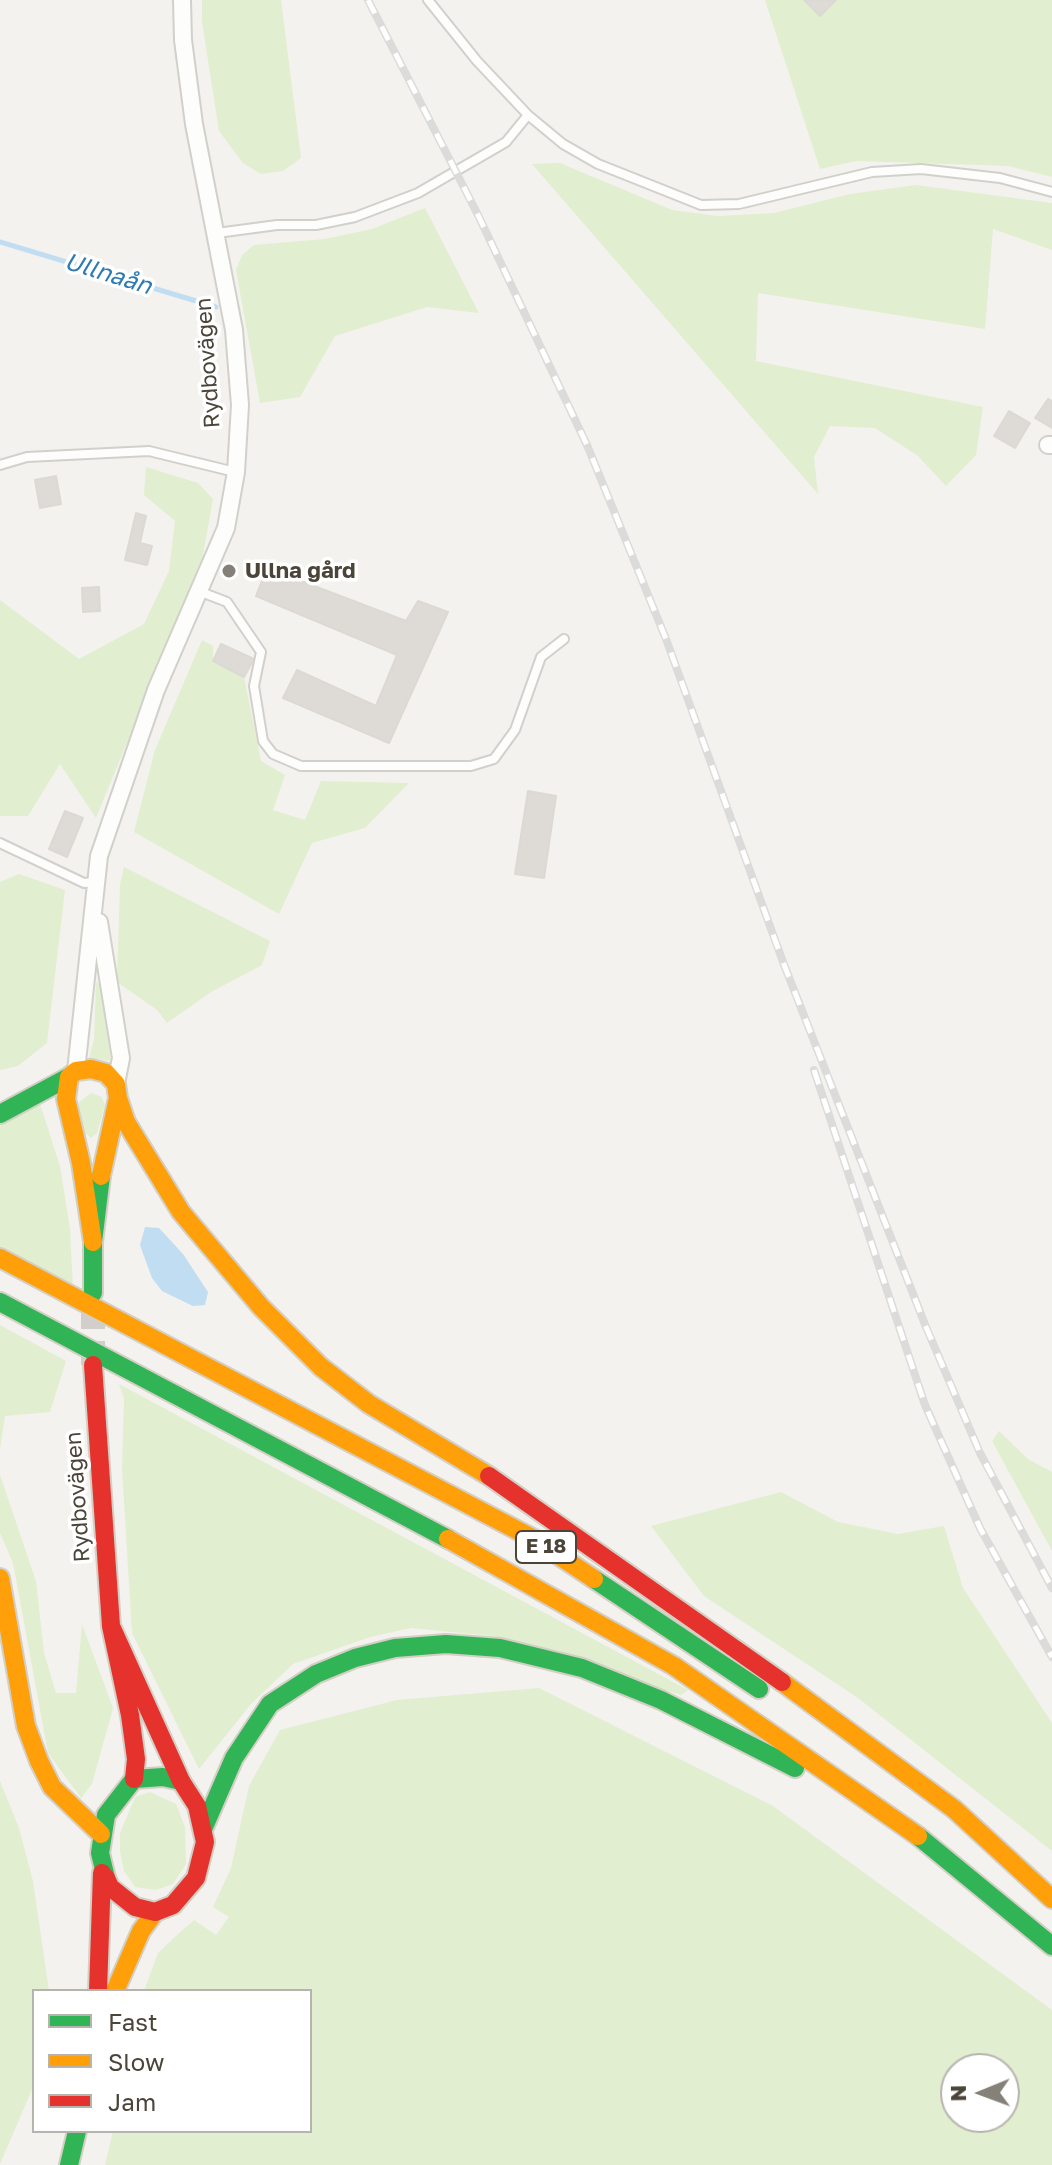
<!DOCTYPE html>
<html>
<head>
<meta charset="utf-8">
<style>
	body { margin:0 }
	#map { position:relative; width:1052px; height:2165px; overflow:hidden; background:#f4f2ee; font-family:"Golos Text",sans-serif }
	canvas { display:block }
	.legend { position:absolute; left:32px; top:1989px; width:280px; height:144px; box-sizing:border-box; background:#fff; border:2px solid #b7b4b0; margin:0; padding:10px 14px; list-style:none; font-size:24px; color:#4b4439 }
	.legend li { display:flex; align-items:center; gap:16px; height:40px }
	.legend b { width:40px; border:2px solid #b7b4b0 }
	.north { position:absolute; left:940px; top:2053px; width:80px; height:80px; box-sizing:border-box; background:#fff; border:2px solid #b7b4b0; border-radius:50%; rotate:269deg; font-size:22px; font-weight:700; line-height:32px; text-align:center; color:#4b4439 }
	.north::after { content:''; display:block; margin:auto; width:28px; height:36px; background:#868178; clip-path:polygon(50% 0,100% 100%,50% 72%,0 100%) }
</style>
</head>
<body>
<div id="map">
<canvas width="1052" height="2165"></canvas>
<ul class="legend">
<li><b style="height:10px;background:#30b455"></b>Fast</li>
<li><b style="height:10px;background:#ff9f0a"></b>Slow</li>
<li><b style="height:10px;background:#e5322d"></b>Jam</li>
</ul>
<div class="north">N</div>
</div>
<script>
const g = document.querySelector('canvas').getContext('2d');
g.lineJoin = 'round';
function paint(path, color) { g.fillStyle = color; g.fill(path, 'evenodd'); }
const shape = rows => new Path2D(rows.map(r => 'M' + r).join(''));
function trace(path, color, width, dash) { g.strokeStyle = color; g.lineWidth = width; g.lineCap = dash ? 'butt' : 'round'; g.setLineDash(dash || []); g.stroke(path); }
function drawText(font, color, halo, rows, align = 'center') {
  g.font = font + ' "Golos Text",sans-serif'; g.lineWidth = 7; g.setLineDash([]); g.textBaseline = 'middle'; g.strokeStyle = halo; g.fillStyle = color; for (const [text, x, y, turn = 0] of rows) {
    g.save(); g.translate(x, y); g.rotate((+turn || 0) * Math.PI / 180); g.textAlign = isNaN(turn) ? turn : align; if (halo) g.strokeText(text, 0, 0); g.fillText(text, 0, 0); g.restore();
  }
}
const green = shape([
	[202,0,281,0,301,158,283,171,261,174,243,163,219,131,202,22],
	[765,0,1052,0,1052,177,1008,166,856,161,820,169],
	[560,163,672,210,718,216,774,213,850,194,916,185,1052,203,1052,250,993,229,985,329,758,293,756,361,983,407,976,455,946,486,918,456,875,428,830,426,814,457,818,494,532,164],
	[425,208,479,313,427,307,335,336,300,397,260,403,236,270,242,255,254,245,325,239,372,229],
	[146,467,198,483,213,499,202,560,96,818,60,764,28,816,0,816,0,600,79,659,144,624,169,571,175,521,144,495],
	[202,640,213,646,213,662,244,677,261,761,285,775,273,810,305,820,321,781,409,783,365,828,312,843,279,914,134,832,155,750],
	[124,867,270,941,262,965,211,992,167,1023,157,1010,117,982,120,885],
	[19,874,65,890,47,1043,18,1066,0,1070,0,882],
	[96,982,100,984,111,1061,89,1058,94,1040],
	[91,1093,102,1097,105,1105,97,1133,91,1138,85,1133,79,1110,79,1102],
	[40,1104,60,1166,70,1229,73,1288,0,1248,0,1125],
	[0,1325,66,1361,50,1412,5,1416,0,1449],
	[119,1384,688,1690,681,1695,492,1636,411,1628,370,1637,293,1664,251,1704,199,1769,132,1633,122,1469,124,1399],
	[999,1431,1028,1459,1052,1472,1052,1551,992,1441],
	[0,1475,36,1581,44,1653,56,1693,76,1693,82,1624,113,1708,92,1784,81,1798,48,1753,13,1563,0,1533],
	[781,1492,838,1522,898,1534,944,1526,963,1588,1052,1723,1052,1851,858,1698,704,1596,651,1526],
	[539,1688,773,1806,1052,2010,1052,2165,105,2165,113,2131,310,2131,310,1991,144,1991,158,1953,178,1934,194,1920,216,1935,229,1917,213,1907,231,1868,249,1786,280,1730,397,1700],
	[956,2069,1004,2069,1004,2117,956,2117],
	[0,1781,19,1828,33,1881,49,1991,34,1991,34,2085,0,2164],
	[150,1792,176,1804,185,1827,186,1864,173,1884,156,1890,135,1887,124,1871,120,1852,120,1833,135,1797]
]);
const water = shape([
	[145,1227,159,1228,183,1254,208,1292,205,1305,193,1306,162,1291,152,1278,140,1245]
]);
const stream = shape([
	[0,242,216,307]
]);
const building = shape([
	[804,0,836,0,820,16,804,0],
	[1048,399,1052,401,1052,428,1035,418,1048,399],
	[1009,411,1030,423,1015,448,994,436,1009,411],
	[56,476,61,504,40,508,35,480,56,476],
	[136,513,146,516,140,543,152,546,147,565,125,560,136,513],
	[267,568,406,621,418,601,448,612,389,743,283,698,297,670,376,706,397,655,256,596,267,568],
	[99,587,100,611,83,612,82,588,99,587],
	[221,644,254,659,244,677,213,661,221,644],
	[528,791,556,796,544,878,515,874,528,791],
	[65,811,83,818,67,857,49,849,65,811]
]);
const secondaryTunnel = shape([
	[93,1365,93,1293]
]);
const lane = shape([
	[428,0,477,61,528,115,563,144,598,164,701,205,739,204,872,172,921,169,1000,178,1052,192],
	[217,233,277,225,316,225,355,217,418,193,506,142,528,115],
	[0,465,27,457,149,451,235,472],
	[201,592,227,602,261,652,254,686,263,741,273,754,301,766,471,766,494,759,515,730,541,657,564,639],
	[0,843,84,883,96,882]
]);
const street = shape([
	[1048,445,1052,445],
	[99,922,121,1058,116,1084],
	[76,1071,99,856,156,690,226,528,236,472,240,405,234,330,194,124,183,40,182,0]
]);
const fast = shape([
	[0,1114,69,1077],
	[93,1293,93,1242,101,1176],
	[0,1302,448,1539],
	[594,1579,759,1689],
	[204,1827,234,1758,270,1704,316,1674,355,1658,395,1648,446,1644,500,1648,582,1668,661,1700,795,1768],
	[918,1836,1052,1946],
	[106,1878,100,1853,106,1815,134,1779,163,1777,181,1781],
	[69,2165,77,2131]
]);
const slow = shape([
	[118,1098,126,1122,181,1212,261,1307,321,1367,369,1404,489,1476],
	[93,1242,81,1163,66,1099,69,1077,76,1071,91,1069,106,1073,116,1084,118,1098,101,1176],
	[0,1258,534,1539,594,1579],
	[448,1539,674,1666,918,1836],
	[0,1578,26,1726,39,1761,52,1787,101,1834],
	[782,1682,954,1809,1052,1899],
	[115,1991,141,1931,155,1912]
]);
const jam = shape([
	[93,1365,111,1626,130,1715,136,1759,134,1779],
	[489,1476,782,1682],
	[106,1878,110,1887,135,1907,155,1912,173,1905,196,1878,205,1842,197,1806,181,1781,111,1626],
	[98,1991,102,1873]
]);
const rail = shape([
	[368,0,478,215,587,445,666,639,783,962,926,1327,980,1453,1052,1588],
	[814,1070,925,1405,980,1528,1052,1657]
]);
const markers = [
	[229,571,8,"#868178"]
];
const shields = [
	[546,1547,60]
];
const shieldNames = [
	["E 18",546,1547]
];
const streetNames = [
	["Rydbovägen",208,363,-94],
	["Rydbovägen",78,1497,-94]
];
const poiNames = [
	["Ullna gård",245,571]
];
const waterNames = [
	["Ullnaån",108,274,17]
];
paint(green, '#e1eecf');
paint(water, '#c0ddf1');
trace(stream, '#c0ddf1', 5);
paint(building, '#dedbd6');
trace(building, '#dcd9d4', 2);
trace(secondaryTunnel, '#d2cfca', 24, [24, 12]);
trace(lane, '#d2d0cb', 12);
trace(street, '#d2d0cb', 20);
trace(fast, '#d3cfc5', 22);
trace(slow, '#d3cfc5', 22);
trace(jam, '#d3cfc5', 22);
trace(lane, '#fdfdfc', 8);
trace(street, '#fdfdfc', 16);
trace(fast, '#30b455', 18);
trace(slow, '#ff9f0a', 18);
trace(jam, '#e5322d', 18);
trace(rail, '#dbdbda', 8);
trace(rail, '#fff', 5, [15]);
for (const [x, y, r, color] of markers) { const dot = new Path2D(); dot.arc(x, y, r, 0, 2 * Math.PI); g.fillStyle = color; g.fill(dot); trace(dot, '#fff', 3); }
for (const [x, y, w] of shields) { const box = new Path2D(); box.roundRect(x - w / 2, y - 16, w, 32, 6); g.fillStyle = '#fff'; g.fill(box); trace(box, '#4b4439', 2); }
drawText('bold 20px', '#4b4439', null, shieldNames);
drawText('22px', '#4b4439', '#fff', streetNames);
drawText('bold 22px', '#4b4439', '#fff', poiNames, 'left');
drawText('italic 24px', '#2e7ab2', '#fff', waterNames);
</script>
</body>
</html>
